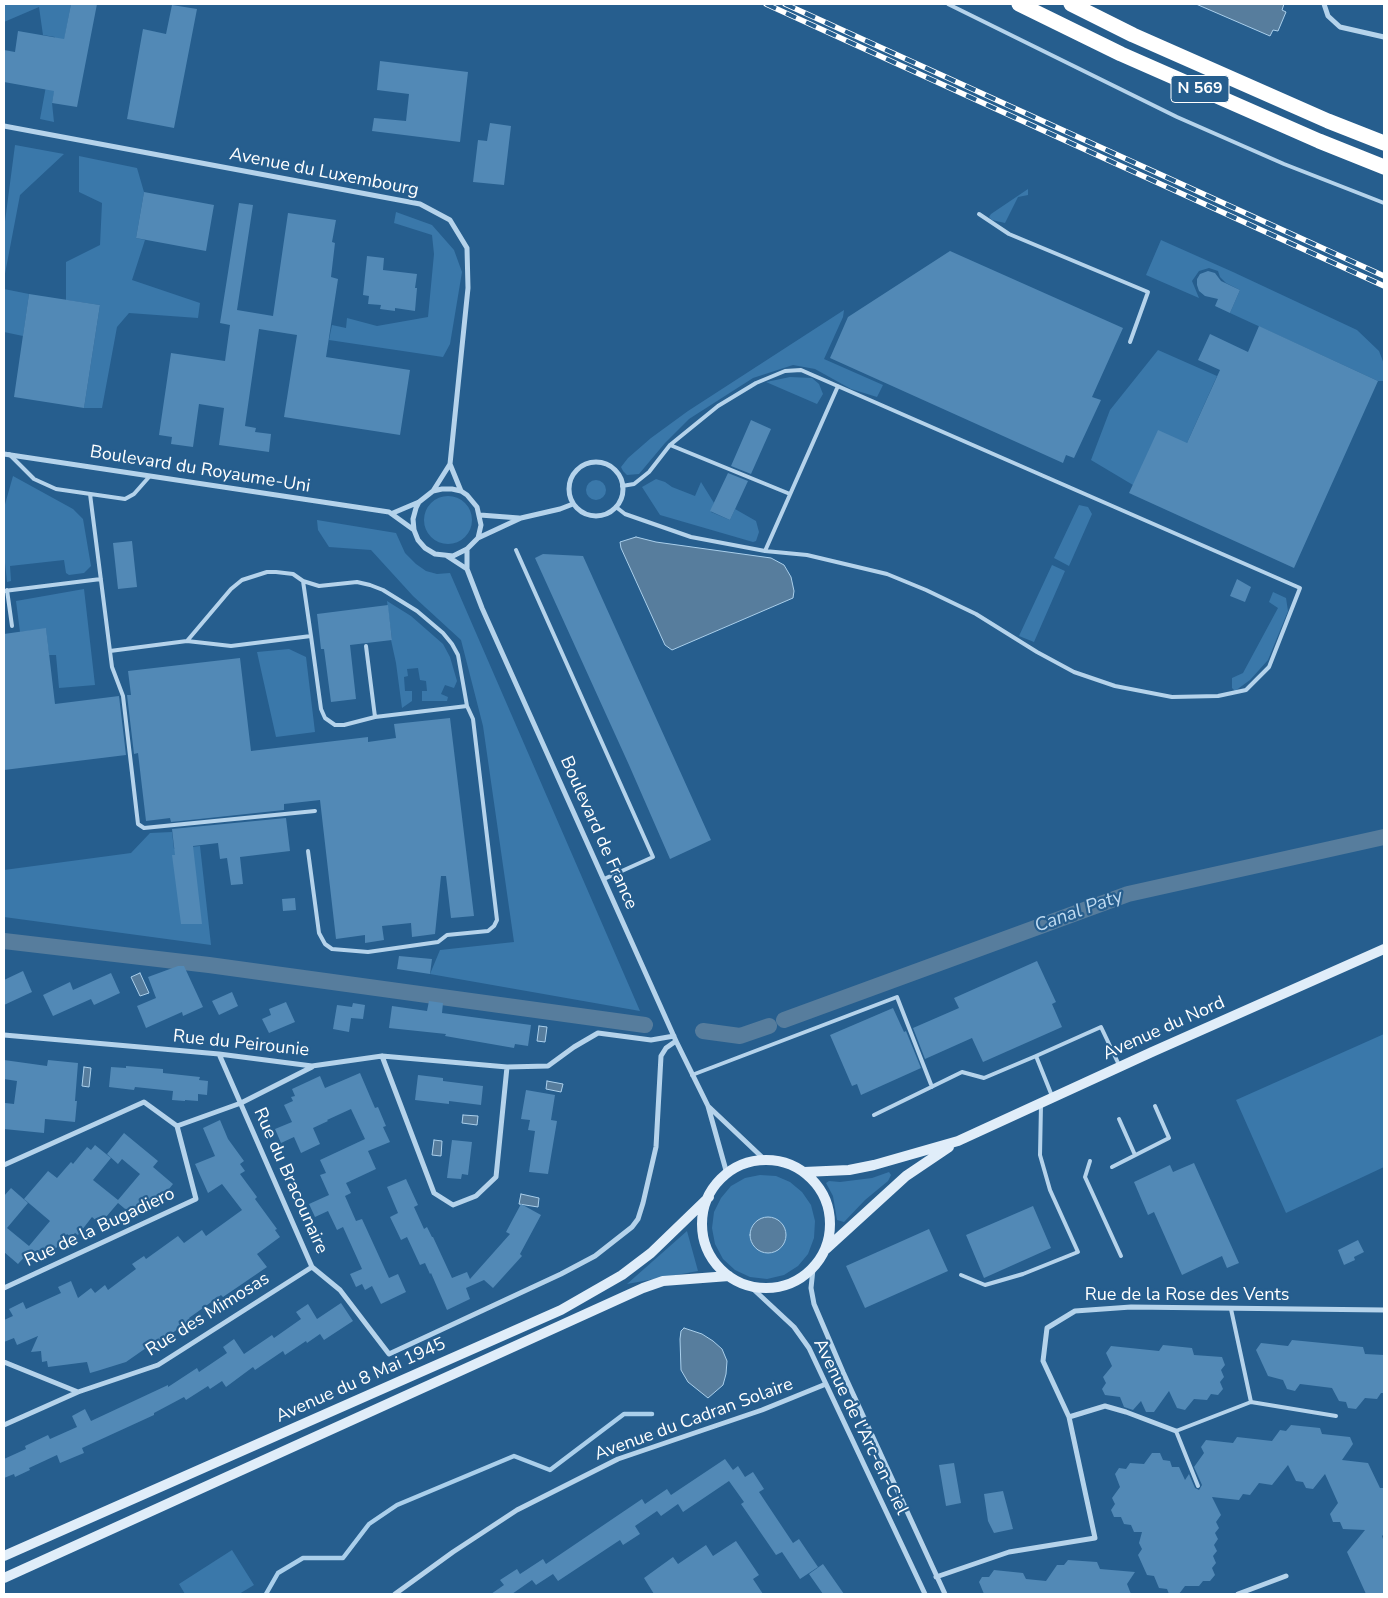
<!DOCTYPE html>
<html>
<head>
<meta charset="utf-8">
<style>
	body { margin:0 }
	#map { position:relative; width:1388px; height:1598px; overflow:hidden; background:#265e8e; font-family:"Nunito Sans",sans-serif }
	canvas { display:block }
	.frame { position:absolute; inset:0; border:5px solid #fff; pointer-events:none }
</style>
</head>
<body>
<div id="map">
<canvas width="1388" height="1598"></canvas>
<div class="frame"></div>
</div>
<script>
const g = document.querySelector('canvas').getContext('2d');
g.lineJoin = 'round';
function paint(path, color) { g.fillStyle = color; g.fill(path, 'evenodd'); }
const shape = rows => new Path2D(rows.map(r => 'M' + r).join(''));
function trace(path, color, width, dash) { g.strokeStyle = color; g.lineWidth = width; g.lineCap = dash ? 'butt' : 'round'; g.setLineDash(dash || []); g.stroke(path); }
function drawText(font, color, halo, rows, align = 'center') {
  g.font = font + ' "Nunito Sans",sans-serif'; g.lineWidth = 4.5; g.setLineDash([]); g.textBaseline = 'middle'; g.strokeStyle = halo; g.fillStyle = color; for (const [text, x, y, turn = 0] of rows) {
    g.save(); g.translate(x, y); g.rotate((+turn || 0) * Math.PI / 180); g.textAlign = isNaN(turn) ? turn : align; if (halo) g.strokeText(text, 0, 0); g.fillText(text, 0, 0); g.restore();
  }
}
const green = shape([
	[4,4,71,4,52,103,54,122,40,119,55,37,43,35,39,7,4,22],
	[15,145,64,154,20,195,4,279,4,229],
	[79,156,137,168,144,192,136,238,145,240,132,280,200,303,198,318,129,313,117,327,102,408,84,408,100,305,66,300,66,262,100,245,102,203,79,192],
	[1028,189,1028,195,1018,197,1005,223,992,220,989,217,991,214],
	[396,212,432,225,454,250,462,272,450,344,443,357,329,340,332,325,346,328,347,318,377,326,428,317,434,254,432,235,394,223],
	[1161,240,1233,272,1357,330,1379,351,1384,364,1384,381,1378,381,1230,313,1240,290,1226,283,1220,277,1218,271,1209,268,1199,271,1192,281,1199,298,1146,275],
	[4,289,29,294,23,336,4,332],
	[844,310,843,317,824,359,883,385,877,397,851,389,815,369,793,365,753,378,689,419,665,443,639,474,627,475,623,471,621,467,628,458,651,438,688,411],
	[1158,350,1217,376,1187,443,1133,485,1091,460,1110,410],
	[790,377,812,378,819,384,823,394,817,404,766,382],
	[13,476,73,509,83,519,91,566,84,573,69,575,66,573,64,560,10,566,11,581,7,582,4,553,4,508],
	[656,479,665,482,672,487,695,496,701,482,714,503,711,512,730,520,735,509,756,521,759,532,756,541,753,542,660,515,642,487],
	'586 490a10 10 0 1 1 20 0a10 10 0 1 1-20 0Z',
	'424 520a24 24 0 1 1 48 0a24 24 0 1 1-48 0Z',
	[1079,505,1088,507,1092,514,1069,566,1054,558],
	[317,520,396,533,405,553,416,564,426,571,437,574,450,573,640,1011,430,974,440,950,514,942,483,726,461,640,413,596,371,550,329,547,318,530],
	[1052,565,1065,571,1034,642,1019,636],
	[84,589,95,685,59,688,56,655,49,655,46,629,20,632,16,601],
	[1273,592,1286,598,1288,611,1268,660,1250,680,1235,691,1232,688,1232,678,1243,673,1278,608,1269,602],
	[387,601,411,616,443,644,450,657,457,681,454,688,445,685,441,694,448,697,447,701,422,701,422,691,427,691,426,681,420,680,418,668,407,669,408,676,404,677,405,691,412,691,412,701,402,708,396,663,391,640,392,639],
	[289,649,306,657,315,732,276,737,257,652],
	[172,832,174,849,200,846,211,945,4,917,4,870,131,853,150,833],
	[1384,1034,1384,1167,1286,1213,1236,1100],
	[889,1172,891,1175,888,1181,865,1200,844,1222,837,1220,833,1196,826,1183,829,1181,840,1182,872,1178],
	[760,1175,776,1176,790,1182,802,1192,811,1205,815,1221,814,1238,808,1254,798,1266,784,1275,767,1279,750,1277,735,1270,723,1259,715,1244,712,1228,714,1212,721,1198,731,1186,745,1178],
	[766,1218,771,1218,785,1240,783,1246,772,1253,766,1253,760,1251,752,1243,751,1238,751,1232,760,1219],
	[687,1231,698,1271,627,1284],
	[232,1550,254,1585,239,1594,185,1594,179,1584]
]);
const water = shape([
	[1196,4,1284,4,1282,10,1286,12,1278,31,1273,30,1270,36,1196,4],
	[636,537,656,542,771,558,784,565,791,577,794,591,793,598,672,650,665,645,621,548,620,542,636,537],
	[140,973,149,993,140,996,131,977,140,973],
	[539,1026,547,1027,545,1042,537,1041,539,1026],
	[84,1067,91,1068,89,1087,82,1086,84,1067],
	[547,1081,563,1084,561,1092,546,1089,547,1081],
	[463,1115,478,1116,477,1125,462,1123,463,1115],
	[434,1140,442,1141,441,1156,432,1155,434,1140],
	[521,1194,539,1198,538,1207,519,1204,521,1194],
	'750 1235a18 18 0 1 1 36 0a18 18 0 1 1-36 0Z',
	[684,1328,702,1334,713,1341,722,1349,727,1361,726,1374,723,1385,708,1398,688,1382,681,1370,680,1339,681,1331,684,1328]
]);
const stream = shape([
	[266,1594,278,1573,303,1558,343,1558,369,1524,397,1505,514,1456,550,1470,624,1414,652,1414]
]);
const canal = shape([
	[4,941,209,965,645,1025],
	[784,1020,1128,894,1384,837],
	[703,1031,740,1036,769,1026]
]);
const building = shape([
	[71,4,97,4,77,107,52,103,54,91,4,82,4,50,15,52,18,31,64,39],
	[172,5,197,9,174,128,127,119,143,29,166,34],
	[380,61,468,72,460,142,372,131,374,118,406,121,409,94,377,90],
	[490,123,511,126,504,185,473,182,478,140,487,141],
	[144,192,214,205,206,251,136,238],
	[239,203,253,205,237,310,273,316,288,213,336,220,332,242,335,243,331,277,338,279,326,357,410,370,400,435,284,417,297,335,259,329,245,426,256,428,255,432,271,434,269,452,219,445,224,408,199,404,193,447,171,444,172,437,159,435,171,353,225,361,230,325,220,323],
	[950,251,1123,328,1092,397,1101,400,1074,458,1066,455,1063,463,830,358,848,317],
	[367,256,384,258,383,270,417,274,415,288,417,288,415,311,395,308,395,311,380,309,381,305,368,304,369,296,363,295],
	[1208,271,1215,273,1221,281,1240,290,1230,313,1215,306,1218,299,1205,296,1199,291,1197,285,1197,279,1200,274],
	[29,294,100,305,84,408,14,397],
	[1259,326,1378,381,1294,568,1129,493,1158,430,1187,443,1220,370,1198,360,1210,334,1248,352],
	[751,420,771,429,751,474,731,466],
	[728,473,748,481,730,520,710,511],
	[132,541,137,587,118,589,113,543],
	[543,554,583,556,711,840,670,859,629,765,535,558],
	[1237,579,1251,587,1245,602,1230,596],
	[388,605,392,640,350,645,356,699,331,702,324,649,321,649,317,614],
	[46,628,55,704,119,696,126,755,4,770,4,634],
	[240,658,251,751,368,737,368,742,396,738,394,724,450,718,474,916,451,918,446,876,441,876,435,934,412,937,411,923,382,926,384,940,365,943,365,935,336,939,320,800,284,804,284,810,171,822,170,818,146,821,138,753,134,754,127,695,131,695,128,671],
	[286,818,290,851,240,857,243,884,231,885,227,858,220,859,218,843,193,846,202,924,181,924,172,855,175,855,172,829],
	[295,898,296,910,283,911,282,899],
	[399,956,432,959,430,974,397,969],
	[1037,961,1056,1002,1052,1004,1062,1027,983,1062,972,1038,925,1059,913,1028,959,1008,954,998],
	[178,966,184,966,203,1007,183,1016,182,1012,146,1028,137,1006,156,998,148,977],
	[23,971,32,992,4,1005,4,980],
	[111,973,120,993,94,1005,91,999,53,1016,43,995,70,982,73,990],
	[232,992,238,1006,219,1015,212,1001],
	[429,1001,443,1003,442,1013,531,1025,528,1046,515,1044,514,1048,445,1036,446,1034,389,1028,392,1006,427,1011],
	[286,1002,295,1022,269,1033,262,1019,271,1015,269,1009],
	[353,1003,365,1005,363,1019,351,1018,349,1032,333,1029,337,1005,352,1007],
	[893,1008,904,1032,906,1031,921,1068,861,1095,857,1084,852,1086,830,1035],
	[4,1060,47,1066,48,1060,78,1063,75,1101,77,1101,75,1122,45,1119,44,1133,4,1129,5,1103,14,1104,17,1081,4,1079],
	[126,1066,163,1069,163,1073,200,1077,199,1080,208,1081,207,1095,198,1094,198,1101,185,1100,185,1101,172,1100,173,1091,135,1087,134,1090,109,1087,111,1067,126,1068],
	[360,1073,375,1108,378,1107,386,1126,383,1127,390,1142,368,1151,376,1169,346,1183,351,1193,345,1196,356,1221,362,1219,389,1278,398,1274,406,1292,381,1304,372,1286,365,1290,362,1284,356,1287,350,1274,362,1269,343,1227,337,1230,328,1211,315,1217,309,1204,329,1195,320,1175,326,1173,320,1160,365,1139,351,1109,327,1120,328,1121,313,1128,320,1144,301,1153,294,1137,281,1143,275,1129,292,1122,284,1105,293,1101,291,1097,295,1096,292,1089,320,1076,325,1088],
	[418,1075,443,1078,443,1081,483,1086,481,1105,449,1101,449,1104,415,1100],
	[526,1090,555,1095,551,1120,557,1121,548,1174,529,1172,535,1131,528,1130,530,1120,521,1119],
	[220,1120,228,1139,244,1161,240,1164,245,1171,240,1174,257,1197,255,1199,277,1229,275,1230,280,1237,257,1254,267,1267,223,1297,221,1295,189,1318,195,1327,184,1335,179,1328,158,1344,156,1341,126,1362,97,1371,90,1373,87,1362,48,1367,47,1361,42,1362,41,1351,31,1352,38,1336,17,1345,14,1338,4,1342,4,1320,13,1316,9,1309,23,1302,26,1309,61,1293,58,1287,71,1281,78,1298,91,1288,95,1293,105,1285,108,1290,136,1269,132,1264,144,1256,146,1259,178,1236,184,1243,202,1230,206,1236,242,1210,222,1184,208,1193,195,1164,215,1156,203,1128],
	[124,1133,158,1161,153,1167,173,1184,157,1204,151,1200,136,1218,118,1203,100,1224,92,1217,78,1235,75,1233,71,1237,67,1234,50,1256,42,1249,33,1259,27,1254,18,1264,4,1252,4,1196,11,1188,28,1203,7,1228,29,1246,50,1221,24,1199,48,1171,57,1178,71,1162,73,1164,87,1147,91,1150,95,1145,111,1158,93,1180,118,1200,140,1174,122,1159,118,1164,107,1154],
	[452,1140,472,1142,468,1175,462,1174,461,1179,447,1178],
	[1194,1163,1239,1263,1227,1268,1222,1256,1182,1275,1154,1212,1148,1215,1134,1182,1170,1165,1173,1172],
	[406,1179,418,1205,414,1207,424,1229,427,1227,432,1237,433,1237,452,1278,467,1272,470,1279,510,1234,506,1232,521,1204,541,1215,520,1254,522,1256,493,1288,484,1280,466,1288,470,1299,447,1310,431,1273,430,1274,425,1263,420,1265,407,1237,401,1240,390,1217,398,1213,387,1187],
	[1033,1206,1051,1248,984,1278,966,1235],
	[929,1229,948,1271,865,1308,846,1266],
	[1358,1240,1364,1252,1354,1257,1355,1260,1344,1265,1338,1250],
	[341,1303,353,1321,324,1340,320,1334,307,1343,306,1341,285,1355,283,1351,255,1370,253,1367,226,1387,222,1381,210,1389,208,1386,186,1400,184,1397,154,1413,154,1415,82,1448,84,1453,60,1463,57,1455,29,1468,30,1470,15,1477,14,1474,4,1478,4,1459,26,1449,25,1446,48,1435,50,1439,77,1427,72,1416,85,1409,91,1421,168,1385,168,1387,197,1368,199,1372,227,1353,223,1347,234,1339,244,1354,272,1335,274,1338,301,1319,296,1312,308,1304,317,1319],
	[1292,1340,1363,1347,1365,1354,1384,1355,1384,1393,1381,1393,1377,1399,1365,1398,1356,1409,1348,1408,1346,1402,1339,1401,1332,1388,1300,1384,1295,1391,1287,1389,1283,1380,1268,1376,1256,1350,1261,1343,1288,1346],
	[1163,1345,1192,1348,1194,1355,1222,1357,1225,1365,1221,1370,1224,1377,1220,1382,1223,1389,1218,1395,1211,1394,1207,1400,1194,1399,1185,1410,1177,1408,1169,1391,1154,1412,1146,1412,1141,1401,1133,1410,1124,1407,1120,1397,1105,1395,1102,1389,1106,1383,1103,1377,1112,1366,1106,1353,1111,1346,1159,1351],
	[1291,1425,1320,1428,1322,1434,1350,1437,1353,1444,1342,1460,1368,1463,1380,1488,1384,1488,1384,1534,1382,1536,1384,1542,1384,1594,1366,1594,1347,1552,1365,1530,1343,1529,1340,1522,1333,1522,1330,1514,1338,1503,1325,1474,1313,1489,1306,1488,1303,1482,1296,1481,1288,1465,1272,1485,1259,1483,1250,1495,1243,1494,1239,1500,1212,1497,1221,1515,1216,1522,1219,1528,1215,1533,1218,1539,1214,1545,1217,1551,1213,1556,1216,1563,1212,1568,1215,1575,1210,1581,1203,1581,1199,1586,1185,1586,1179,1594,1169,1594,1167,1589,1159,1588,1154,1576,1147,1575,1138,1555,1142,1549,1139,1543,1142,1532,1134,1532,1131,1525,1124,1524,1121,1517,1114,1517,1111,1510,1115,1504,1112,1498,1120,1487,1115,1474,1119,1468,1126,1469,1130,1463,1144,1464,1152,1453,1160,1453,1163,1460,1170,1461,1172,1467,1179,1467,1185,1480,1189,1474,1195,1488,1199,1490,1202,1485,1194,1467,1204,1453,1201,1447,1206,1440,1233,1443,1237,1437,1272,1441,1280,1430,1286,1431],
	[725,1459,733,1470,738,1466,745,1477,753,1472,764,1489,759,1492,793,1543,799,1539,818,1567,800,1579,782,1552,776,1555,741,1504,744,1502,729,1481,683,1512,678,1504,661,1516,657,1511,635,1526,640,1534,623,1545,620,1540,558,1581,553,1574,536,1585,532,1580,512,1594,491,1594,504,1585,500,1580,517,1569,520,1574,543,1559,546,1564,642,1499,645,1504,667,1489,671,1495],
	[954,1463,961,1503,946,1506,939,1465],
	[1003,1491,1013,1529,994,1533,988,1521,984,1494],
	[736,1541,759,1575,753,1579,763,1594,654,1594,644,1578,673,1557,678,1564,706,1545,713,1556],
	[1068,1560,1097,1562,1100,1569,1135,1572,1127,1584,1131,1594,984,1594,979,1582,982,1577,989,1577,994,1570,1023,1573,1026,1579,1046,1581,1057,1565,1064,1565],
	[823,1564,844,1594,823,1594,809,1574]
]);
const lane = shape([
	[948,4,1177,117,1284,164,1384,203],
	[979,214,1009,234,1148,292,1130,342],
	[670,445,790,494],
	[9,454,34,479,56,489,125,499,134,494,149,477],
	[90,494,112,667,123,696,138,824,144,828,315,811],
	[616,507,625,514,691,537,765,551,807,555,887,574,926,590,976,614,1037,652,1074,672,1115,686,1172,697,1218,696,1246,690,1269,667,1300,588,801,370,785,371,756,383,718,406,670,445,649,472,634,484,622,486],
	[516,550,653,857,604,879],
	[765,551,838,386],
	[7,590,12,626],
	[4,591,101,579],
	[311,636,321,709,325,718,335,725,344,725,375,717,467,706],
	[187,641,231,646,311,636,303,581],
	[366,646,375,717],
	[110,651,187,641,231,589,242,580,267,572,276,572,293,574,303,581,319,586,357,582,370,585,383,590,417,611,443,633,452,644,458,655,467,706,473,719,497,920,494,926,488,931,447,935,438,942,368,952,332,949,325,944,319,933,308,851],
	[1036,1056,1101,1027,1120,1067],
	[692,1075,897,997,932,1087],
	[874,1115,962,1072,984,1078,1036,1056,1052,1096],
	[1119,1119,1135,1155],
	[1090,1161,1085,1177,1121,1256],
	[1112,1167,1169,1138,1155,1106],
	[961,1275,985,1285,1023,1274,1078,1252,1050,1190,1040,1155,1041,1105],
	[1231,1309,1251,1402],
	[1198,1486,1176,1431,1251,1402,1336,1416]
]);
const street = shape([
	[1324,4,1328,16,1340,27,1384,37],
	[4,126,420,204,450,220,467,248,468,288,450,464,433,491],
	[4,454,389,512,414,530],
	'569 489a27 27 0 1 1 54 0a27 27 0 1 1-54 0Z',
	[450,464,461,491],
	[393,513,419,502],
	[480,515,519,518],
	[478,538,481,525,477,507,467,495,461,491,452,489,442,489,433,491,419,502,416,508,413,519,414,530,418,540,425,548,435,554,453,556,467,549,478,538,521,518,560,509,573,504],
	[467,549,467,569,482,608,676,1041,708,1106,727,1174],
	[447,556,467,569],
	[4,1035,219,1054,312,1066,382,1056,507,1067,548,1066,574,1047,598,1033,651,1040,674,1036],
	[219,1054,312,1267,340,1290,389,1354,561,1274,595,1256,632,1227,638,1219,643,1203,656,1147,661,1056,666,1048,676,1041],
	[382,1056,434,1193,453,1205,476,1196,496,1177,507,1067],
	[709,1107,765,1160],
	[4,1165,144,1102,177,1126],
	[813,1269,811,1288,814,1304,843,1372,945,1594],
	[751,1287,794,1327,809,1348,925,1594],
	[4,1288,196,1199,177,1126,241,1103,312,1067],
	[4,1362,78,1392,158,1365,312,1267],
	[1069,1417,1105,1406,1126,1412,1176,1431],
	[4,1425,78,1392],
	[936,1577,1009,1552,1095,1538,1069,1417,1043,1361,1047,1328,1075,1311,1131,1307,1384,1310],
	[395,1594,453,1552,517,1510,618,1459,762,1410,826,1384],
	[1238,1594,1286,1576]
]);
const secondary = shape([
	'702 1224a64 64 0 1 1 128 0a64 64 0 1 1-128 0Z',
	[804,1172,849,1170,874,1165,958,1141,1152,1052,1384,949],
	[826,1249,906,1176,949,1147],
	[4,1556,561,1310,622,1275,651,1253,709,1197],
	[4,1578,643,1288,663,1281,729,1276]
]);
const highway = shape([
	[1019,4,1121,54,1319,141,1384,167],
	[1071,4,1133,35,1328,121,1384,143]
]);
const rail = shape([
	[766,4,1384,286],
	[785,4,1384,276]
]);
const shields = [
	[1200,89,58]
];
const shieldNames = [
	["N 569",1200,89]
];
const streetNames = [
	["Avenue du Luxembourg",324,173,11],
	["Boulevard du Royaume-Uni",200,470,9],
	["Boulevard de France",598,833,66],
	["Avenue du Nord",1164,1029,-24],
	["Rue du Peirounie",241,1044,6],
	["Rue du Bracounaire",290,1181,66],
	["Rue de la Bugadiero",100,1228,-25],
	["Rue de la Rose des Vents",1187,1296],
	["Rue des Mimosas",208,1315,-32],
	["Avenue du 8 Mai 1945",361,1381,-24],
	["Avenue du Cadran Solaire",694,1420,-20],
	["Avenue de l'Arc-en-Ciel",860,1427,64]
];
const waterNames = [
	["Canal Paty",1079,912,-20]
];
paint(green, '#3a78aa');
paint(water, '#577d9d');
trace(water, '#aacfeb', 1);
trace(stream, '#aacfeb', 4.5);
trace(canal, '#577d9d', 16);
paint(building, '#5289b6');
trace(lane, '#b5d3eb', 4);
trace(street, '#b5d3eb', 5);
trace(secondary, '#e0edf9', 10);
trace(highway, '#fff', 15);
trace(rail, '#fff', 5.5);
trace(rail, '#265e8e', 4, [11]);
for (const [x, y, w] of shields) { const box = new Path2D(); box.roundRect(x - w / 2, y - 13.5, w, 27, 4); g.fillStyle = '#265e8e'; g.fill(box); trace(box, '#fff', 1); }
drawText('bold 16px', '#fff', null, shieldNames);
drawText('18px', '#fff', '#265e8e', streetNames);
drawText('italic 19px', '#c1dcf2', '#265e8e', waterNames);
</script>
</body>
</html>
